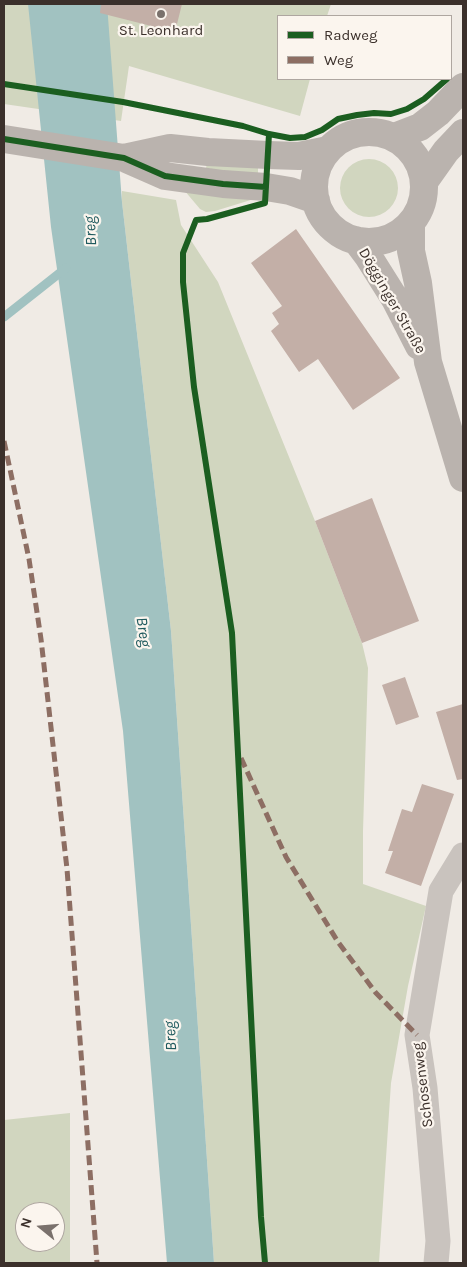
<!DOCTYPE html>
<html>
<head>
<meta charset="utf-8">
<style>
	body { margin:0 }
	#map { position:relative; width:467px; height:1267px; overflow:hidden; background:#f0ebe5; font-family:Karla,sans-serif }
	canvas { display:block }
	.frame { position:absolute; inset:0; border:5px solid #3b302b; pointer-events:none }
	.legend { position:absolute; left:277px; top:15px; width:175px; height:65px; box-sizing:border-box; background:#fbf5ee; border:1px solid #aea6a0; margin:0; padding:6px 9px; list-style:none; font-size:15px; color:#3b302b }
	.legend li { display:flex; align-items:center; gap:10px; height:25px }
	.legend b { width:25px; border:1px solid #aea6a0 }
	.north { position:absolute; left:15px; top:1202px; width:50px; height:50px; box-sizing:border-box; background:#fbf5ee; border:1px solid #aea6a0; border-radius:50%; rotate:287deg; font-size:14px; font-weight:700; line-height:20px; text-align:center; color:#3b302b }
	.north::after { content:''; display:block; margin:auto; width:18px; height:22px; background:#7a716c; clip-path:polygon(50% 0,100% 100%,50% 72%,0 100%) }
</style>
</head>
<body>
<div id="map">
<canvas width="467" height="1267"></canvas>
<div class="frame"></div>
<ul class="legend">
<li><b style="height:6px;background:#1b5e20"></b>Radweg</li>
<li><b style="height:6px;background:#8d6e63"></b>Weg</li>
</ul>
<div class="north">N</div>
</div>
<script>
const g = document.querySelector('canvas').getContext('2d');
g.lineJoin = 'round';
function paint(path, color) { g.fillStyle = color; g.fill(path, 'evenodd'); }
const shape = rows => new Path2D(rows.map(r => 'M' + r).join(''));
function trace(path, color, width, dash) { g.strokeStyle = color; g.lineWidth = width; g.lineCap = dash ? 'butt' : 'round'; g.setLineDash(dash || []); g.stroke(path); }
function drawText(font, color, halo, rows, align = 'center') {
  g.font = font + ' Karla,sans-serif'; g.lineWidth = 4.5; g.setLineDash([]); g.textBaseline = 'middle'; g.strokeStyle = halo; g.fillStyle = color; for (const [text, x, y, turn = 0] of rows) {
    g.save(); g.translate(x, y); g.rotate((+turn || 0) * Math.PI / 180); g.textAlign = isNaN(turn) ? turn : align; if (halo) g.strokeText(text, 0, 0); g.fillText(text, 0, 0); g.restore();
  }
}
const green = shape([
	[4,4,331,4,327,16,278,16,278,79,310,79,300,116,129,66,121,121,4,104],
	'340 188a29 29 0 1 1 58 0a29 29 0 1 1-58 0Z',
	[207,164,258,164,258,178,206,168],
	[184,190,254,199,215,211,206,212,200,209],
	[122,191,176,200,181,225,218,282,315,521,362,643,368,668,363,831,363,884,426,906,408,986,391,1083,379,1263,214,1263,171,631,122,202],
	[70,1113,70,1263,4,1263,4,1120],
	[25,1212,55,1212,55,1242,25,1242]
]);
const water = shape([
	[28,4,107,4,122,202,171,631,214,1263,167,1263,123,731,51,227]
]);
const stream = shape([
	[4,317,66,268]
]);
const building = shape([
	[101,4,182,4,175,32,100,13],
	[296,229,400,378,353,410,318,359,299,372,271,331,279,324,272,313,282,306,251,263],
	[372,498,419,621,362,643,315,521],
	[405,677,419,717,396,725,382,685],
	[463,704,463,779,457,780,436,712],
	[422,784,454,794,421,886,385,873,393,851,388,851,402,809,412,812]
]);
const minor = shape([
	[436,1263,438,1241,425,1088,417,1035,441,891,463,855]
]);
const secondary = shape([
	'314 187a55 55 0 1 1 110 0a55 55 0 1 1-110 0Z',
	[394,137,420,127,438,113,463,87],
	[4,139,124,158,165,176,223,184,266,187,290,191,316,200],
	[124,158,170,148,208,152,268,155,299,156,328,150],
	[424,182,446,151,463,133],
	[411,224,411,251,418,283,428,362,463,478],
	[356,240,368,256,395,299,419,346]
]);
const quiet = shape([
	[4,441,29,559,41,639,67,869,97,1263],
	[241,758,286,857,338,942,376,993,417,1035]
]);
const cycleway = shape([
	[4,84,123,102,243,126,269,134,290,138,305,137,322,130,338,119,357,115,374,113,391,114,407,109,424,99,447,79],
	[4,139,124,158,165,176,223,184,266,187],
	[265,1263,261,1217,232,633,194,387,183,282,183,253,196,220,207,219,265,203,269,134]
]);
const markers = [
	[161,14,5,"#7a716c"]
];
const poiNames = [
	["St. Leonhard",161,31]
];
const streetNames = [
	["Dögginger Straße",392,301,60],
	["Schosenweg",423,1085,-97]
];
const waterNames = [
	["Breg",91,231,-93],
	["Breg",143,632,82],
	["Breg",171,1036,-93]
];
paint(green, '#d1d6bf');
paint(water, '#a1c2c1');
trace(stream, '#a1c2c1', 9);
paint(building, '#c3afa7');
trace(minor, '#c9c3be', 25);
trace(secondary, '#bab3ae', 28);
trace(quiet, '#8d6e63', 5, [10, 5]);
trace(cycleway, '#1b5e20', 6);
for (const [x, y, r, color] of markers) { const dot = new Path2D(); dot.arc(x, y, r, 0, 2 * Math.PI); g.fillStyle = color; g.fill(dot); trace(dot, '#fbf5ee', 2); }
drawText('15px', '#3b302b', '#fbf5ee', poiNames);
drawText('15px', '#3b302b', '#fbf5ee', streetNames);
drawText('italic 16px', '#1f5a5e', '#fbf5ee', waterNames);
</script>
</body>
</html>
